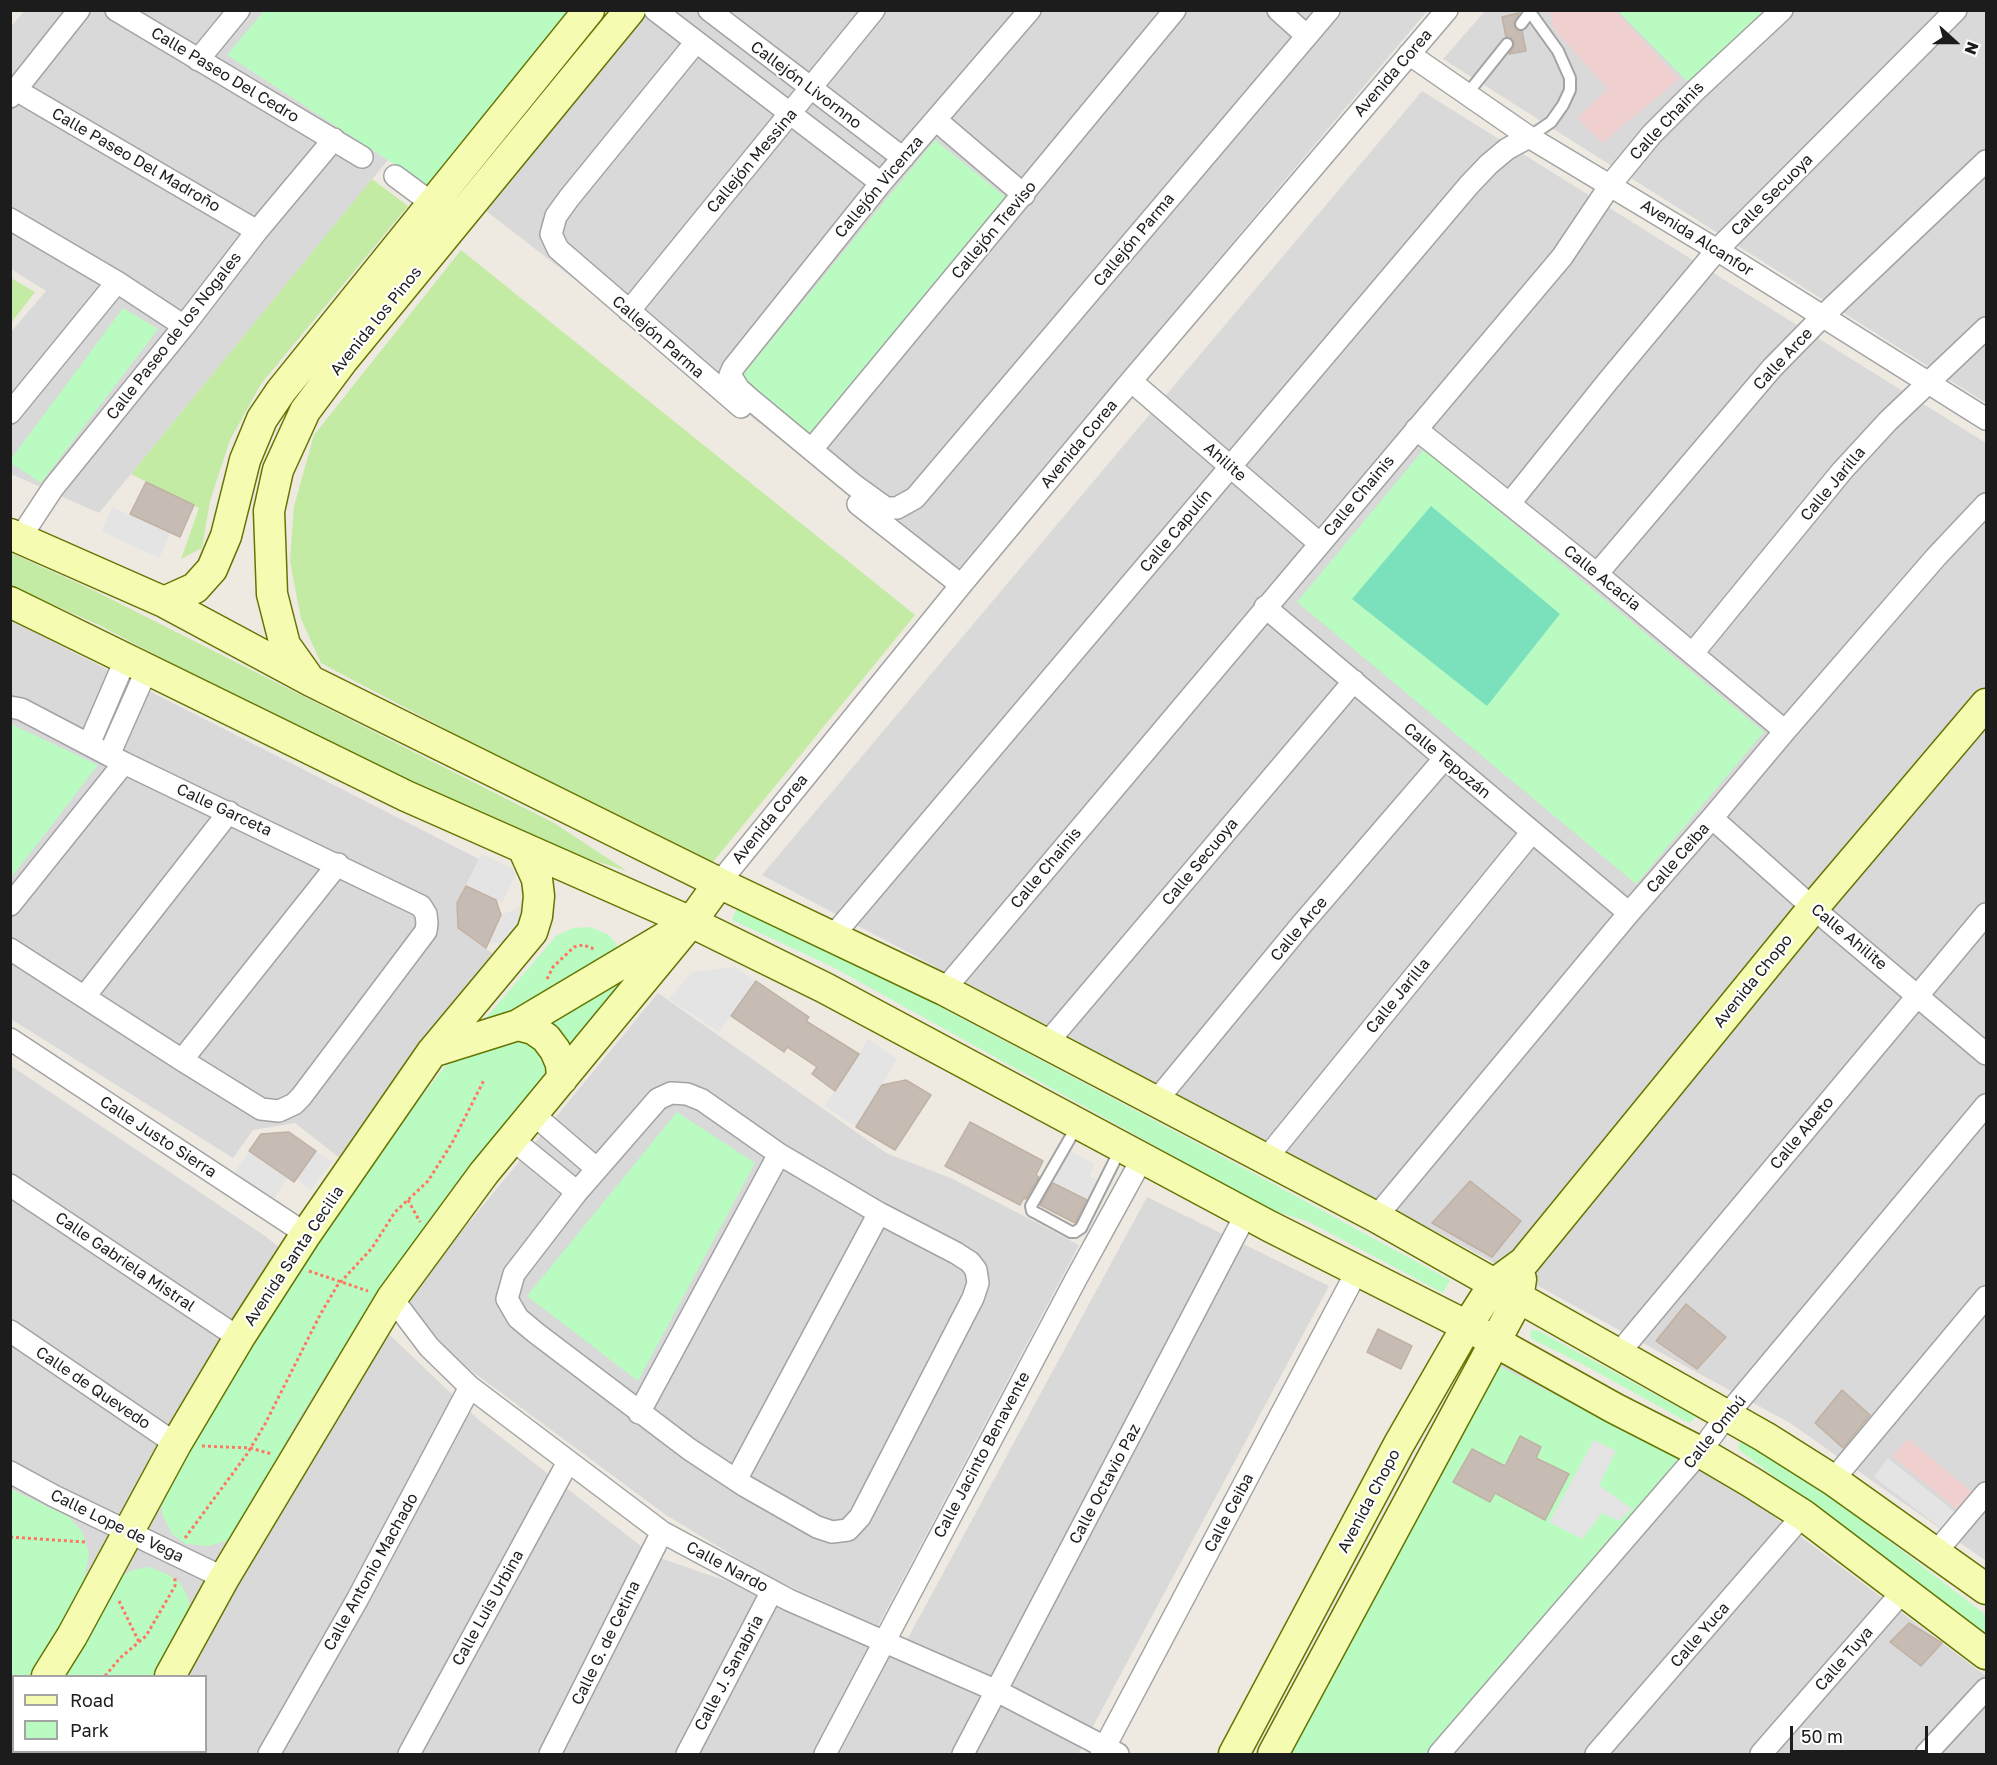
<!DOCTYPE html>
<html>
<head>
<meta charset="utf-8">
<style>
	body { margin:0 }
	#map { position:relative; width:1997px; height:1765px; overflow:hidden; background:#eeeae1; font-family:"Golos Text",sans-serif }
	canvas { display:block }
	.frame { position:absolute; inset:0; border:12px solid #1c1c1c; pointer-events:none }
	.legend { position:absolute; left:12px; top:1675px; width:195px; height:78px; box-sizing:border-box; background:#fff; border:2px solid #a4a4a4; margin:0; padding:8px 10px; list-style:none; font-size:18px; color:#1c1c1c }
	.legend li { display:flex; align-items:center; gap:12px; height:30px }
	.legend b { width:30px; border:2px solid #a4a4a4 }
	.north { position:absolute; left:1925px; top:12px; width:60px; height:60px; -webkit-text-stroke:4px #fff; paint-order:stroke; rotate:111deg; font-size:16px; font-weight:700; line-height:24px; text-align:center; color:#1c1c1c }
	.north::after { content:''; display:block; margin:auto; width:21px; height:27px; background:#1c1c1c; clip-path:polygon(50% 0,100% 100%,50% 72%,0 100%) }
	.scale { position:absolute; left:1790px; top:1726px; width:138px; height:27px; box-sizing:border-box; border:3px solid #1c1c1c; border-top:0; padding-left:8px; font-size:18px; line-height:21px; white-space:nowrap; color:#1c1c1c; -webkit-text-stroke:4px #fff; paint-order:stroke }
</style>
</head>
<body>
<div id="map">
<canvas width="1997" height="1765"></canvas>
<div class="frame"></div>
<ul class="legend">
<li><b style="height:8px;background:#f5fcb1"></b>Road</li>
<li><b style="height:16px;background:#bafbc2"></b>Park</li>
</ul>
<div class="north">N</div>
<div class="scale">50 m</div>
</div>
<script>
const g = document.querySelector('canvas').getContext('2d');
g.lineJoin = 'round';
function paint(path, color) { g.fillStyle = color; g.fill(path, 'evenodd'); }
const shape = rows => new Path2D(rows.map(r => 'M' + r).join(''));
function trace(path, color, width, dash) { g.strokeStyle = color; g.lineWidth = width; g.lineCap = dash ? 'butt' : 'round'; g.setLineDash(dash || []); g.stroke(path); }
function drawText(font, color, halo, rows, align = 'center') {
  g.font = font + ' "Golos Text",sans-serif'; g.lineWidth = 4.5; g.setLineDash([]); g.textBaseline = 'middle'; g.strokeStyle = halo; g.fillStyle = color; for (const [text, x, y, turn = 0] of rows) {
    g.save(); g.translate(x, y); g.rotate((+turn || 0) * Math.PI / 180); g.textAlign = isNaN(turn) ? turn : align; if (halo) g.strokeText(text, 0, 0); g.fillText(text, 0, 0); g.restore();
  }
}
const residential = shape([
	[24,11,510,11,99,513,11,474,11,332,46,291,11,269,11,27],
	[648,11,1427,11,954,574,485,210],
	[1485,11,1986,11,1986,403,1443,59],
	[1422,91,1986,443,1986,1561,1790,1423,1540,1287,762,875],
	[10,620,479,859,457,903,457,928,495,955,341,1159,295,1123,253,1130,233,1158,11,1019],
	[658,993,886,1153,953,1179,1079,1245,878,1626,767,1576,666,1515,450,1355,406,1299],
	[10,1065,265,1236,392,1337,480,1421,654,1556,788,1602,902,1649,1147,1197,1329,1286,1078,1754,11,1754],
	[14,1676,206,1676,206,1752,14,1752],
	[1500,1358,1748,1497,1986,1676,1986,1754,1287,1754]
]);
const commercial = shape([
	[1550,11,1615,11,1679,79,1602,143,1577,118,1608,89,1553,28],
	[1908,1439,1972,1492,1958,1510,1892,1456]
]);
const grass = shape([
	[372,179,408,206,261,384,230,440,210,501,202,548,181,559,199,508,131,474],
	[461,250,915,615,708,868,321,663,301,619,290,561,294,506,314,435],
	[11,278,35,292,11,323],
	[11,553,95,591,554,823,627,871,541,844,262,711,99,625,11,586]
]);
const park = shape([
	[264,11,573,11,429,187,227,55],
	[1618,11,1767,11,1690,84],
	[935,140,1008,199,812,435,741,377],
	[123,308,158,329,41,483,11,463,11,459],
	[1424,449,1764,732,1636,884,1297,602],
	[11,724,98,765,11,878,10,725],
	[738,905,850,959,1270,1182,1450,1280,1443,1293,1309,1222,1269,1209,831,966,732,920],
	[590,927,609,935,622,952,625,972,614,994,458,1183,362,1317,297,1422,240,1526,227,1541,208,1546,186,1544,172,1534,162,1514,162,1496,300,1264,377,1153,455,1054,556,936,573,928],
	[677,1112,755,1163,638,1381,527,1296],
	[1532,1329,1539,1331,1696,1417,1689,1423,1584,1365,1532,1339,1530,1335],
	[1497,1365,1684,1461,1426,1754,1290,1754],
	[1746,1441,1829,1495,1986,1615,1986,1637,1738,1449,1739,1443],
	[11,1489,69,1517,82,1532,89,1553,84,1582,35,1670,31,1676,14,1676,13,1703,11,1707],
	[149,1567,167,1574,180,1583,189,1599,189,1620,160,1676,61,1676,118,1579,132,1570],
	[13,1750,14,1752,117,1752,115,1754,11,1754]
]);
const pitch = shape([
	[1431,506,1560,614,1487,706,1352,599]
]);
const parking = shape([
	[112,507,171,533,159,558,102,531],
	[482,854,517,871,502,903,466,886],
	[527,904,508,943,488,943,501,915],
	[735,967,756,981,719,1032,669,999,692,972],
	[868,1039,897,1059,856,1127,825,1106],
	[1067,1150,1095,1164,1089,1176,1099,1181,1089,1201,1053,1183],
	[249,1151,288,1178,271,1202,232,1176],
	[316,1151,332,1162,311,1190,296,1178],
	[1594,1440,1616,1451,1599,1485,1632,1509,1619,1521,1602,1513,1582,1539,1549,1522],
	[1888,1458,1956,1513,1943,1530,1874,1477]
]);
const building = shape([
	[1519,13,1514,23,1514,26,1517,30,1522,31,1526,51,1509,54,1514,46,1514,42,1511,38,1506,37,1502,17,1519,13],
	[146,482,194,505,180,537,130,514,146,482],
	[466,886,496,900,501,915,486,948,458,928,457,903,466,886],
	[756,981,809,1017,806,1021,859,1054,835,1091,812,1074,817,1067,787,1047,784,1052,731,1016,756,981],
	[906,1080,931,1095,895,1150,856,1127,882,1085,906,1080],
	[970,1122,1043,1161,1036,1175,1039,1177,1026,1199,1024,1198,1020,1205,945,1166,970,1122],
	[289,1132,316,1151,294,1182,249,1151,261,1134,289,1132],
	[1470,1181,1521,1221,1492,1257,1432,1223,1470,1181],
	[1053,1183,1087,1200,1075,1223,1040,1205,1053,1183],
	[1686,1304,1726,1337,1697,1369,1656,1341,1686,1304],
	[1378,1329,1412,1346,1401,1369,1367,1352,1378,1329],
	[1842,1390,1870,1415,1843,1448,1815,1423,1842,1390],
	[1520,1436,1541,1447,1536,1458,1569,1474,1545,1520,1495,1493,1490,1502,1453,1482,1472,1449,1505,1466,1520,1436],
	[1909,1623,1942,1643,1921,1666,1890,1642,1909,1623]
]);
const path = shape([
	[547,979,553,967,574,947,583,945,592,948,594,952],
	[408,1200,420,1222],
	[309,1271,368,1291],
	[202,1446,250,1448,272,1454],
	[10,1537,85,1542],
	[185,1538,247,1454,265,1424,320,1315,337,1286,372,1248,395,1212,428,1181,452,1143,484,1080],
	[119,1601,139,1642],
	[105,1676,120,1658,146,1636,175,1586,175,1576],
	[53,1754,56,1752]
]);
const lane = shape([
	[1521,24,1530,12,1529,10],
	[1467,94,1507,44],
	[1529,137,1551,122,1563,105,1570,90,1570,78,1558,51,1530,12],
	[1077,1126,1031,1206,1032,1211,1038,1214,1071,1232,1075,1232,1081,1228,1121,1148]
]);
const street = shape([
	[116,10,362,157],
	[655,10,881,183],
	[709,10,903,158],
	[1030,10,881,183,733,368,730,375,739,389,749,398,854,485,886,508,897,508,915,498,1329,10],
	[1278,10,1307,36],
	[696,42,569,198,556,216,551,234,558,249,741,407],
	[1409,54,1529,137,1717,250,1986,419],
	[198,60,239,10],
	[16,90,257,231],
	[10,97,79,10],
	[936,120,1024,195],
	[395,176,433,204],
	[10,219,117,282,184,326],
	[629,311,874,10],
	[1131,381,1319,543],
	[10,413,117,282],
	[1416,429,1597,574,1785,731],
	[812,449,1175,10],
	[1510,503,1608,381,1717,250,1956,10],
	[858,504,961,585],
	[20,538,53,488,184,326,257,231,334,139],
	[1597,574,1772,368,1823,316,1986,161],
	[1265,607,1629,913],
	[1693,653,1842,471,1888,421,1986,328],
	[10,707,21,709,124,763,421,906,426,914,427,923,426,931,301,1097,294,1104,279,1111,261,1109,182,1060,10,949],
	[89,744,126,658],
	[109,755,147,669],
	[1712,818,1813,908,1986,1054],
	[719,883,961,585,1131,381,1447,10],
	[10,905,124,763],
	[832,937,1469,185,1489,164,1507,149,1529,137],
	[944,990,1562,257,1611,184,1652,134,1697,89,1782,10],
	[85,996,229,812],
	[10,1039,306,1234],
	[1047,1043,1354,681],
	[182,1060,338,864],
	[671,1093,687,1094,702,1100,779,1154,879,1213,956,1253,970,1262,976,1270,978,1283,973,1298,860,1517,848,1530,832,1532,817,1527,745,1486,689,1449,536,1333,518,1318,507,1299,514,1274,577,1192,658,1099,671,1093],
	[1156,1101,1302,924,1444,759],
	[533,1114,597,1169],
	[512,1139,577,1192],
	[1265,1160,1532,832],
	[10,1185,239,1338],
	[1376,1217,1629,913,1712,818,1785,731,1936,557,1986,504],
	[392,1298,429,1347,470,1387,662,1532,789,1600,997,1691,1118,1754],
	[10,1331,176,1444],
	[1618,1354,1986,914],
	[639,1413,779,1154],
	[10,1472,54,1496,224,1578],
	[736,1480,879,1213],
	[1833,1480,1986,1297],
	[1936,1552,1986,1493],
	[269,1754,357,1600,470,1387],
	[409,1754,568,1462],
	[550,1754,662,1532],
	[687,1754,772,1591],
	[825,1754,1076,1279,1143,1157],
	[963,1754,1246,1214],
	[1101,1754,1357,1271],
	[1439,1754,1700,1452,1727,1415,1986,1105],
	[1596,1754,1803,1515],
	[1761,1754,1904,1590],
	[1926,1754,1986,1689]
]);
const secondary = shape([
	[10,534,164,602,311,681,719,883,944,990,1376,1217,1765,1437,1833,1480,1986,1589],
	[10,602,406,796,691,922,825,988,1269,1226,1467,1326,1614,1408,1700,1452,1751,1482,1803,1515,1986,1654],
	[164,602,195,588,212,569,226,536,245,460,262,419,281,391,589,10],
	[307,676,285,645,272,594,269,511,278,470,305,411,343,360,630,10],
	[518,1025,533,1029,546,1038,555,1050,561,1064,562,1079],
	[432,1052,518,1025,691,922,719,883],
	[47,1676,72,1636,176,1444,239,1338,306,1234,432,1052,532,932,537,916,539,896,537,879,524,850],
	[170,1676,224,1578,392,1298,484,1173,691,922],
	[10,1733,14,1729],
	[128,1754,129,1752],
	[1234,1754,1399,1444,1467,1326,1494,1284,1524,1262,1813,908,1986,704],
	[1273,1754,1518,1299,1521,1279]
]);
const streetNames = [
	["Avenida Corea",1393,73,-49],
	["Calle Paseo Del Cedro",225,75,31],
	["Callejón Livornno",806,85,37],
	["Calle Chainis",1667,121,-47],
	["Calle Paseo Del Madroño",136,160,30],
	["Callejón Messina",752,161,-50],
	["Callejón Vicenza",879,187,-50],
	["Calle Secuoya",1772,195,-45],
	["Callejón Treviso",994,230,-50],
	["Avenida Alcanfor",1697,238,32],
	["Callejón Parma",1134,240,-50],
	["Avenida los Pinos",376,321,-51],
	["Calle Paseo de los Nogales",174,336,-52],
	["Callejón Parma",658,337,41],
	["Calle Arce",1783,359,-47],
	["Avenida Corea",1079,444,-50],
	["Ahilite",1225,462,41],
	["Calle Jarilla",1833,484,-50],
	["Calle Chainis",1359,496,-50],
	["Calle Capulín",1176,531,-50],
	["Calle Acacia",1602,578,39],
	["Calle Tepozán",1447,761,40],
	["Calle Garceta",224,810,25],
	["Avenida Corea",770,819,-51],
	["Calle Ceiba",1678,858,-49],
	["Calle Secuoya",1200,862,-50],
	["Calle Chainis",1046,868,-50],
	["Calle Arce",1299,929,-50],
	["Calle Ahilite",1849,937,40],
	["Avenida Chopo",1753,981,-51],
	["Calle Jarilla",1398,996,-51],
	["Calle Abeto",1802,1133,-50],
	["Calle Justo Sierra",158,1137,33],
	["Avenida Santa Cecilia",294,1256,-56],
	["Calle Gabriela Mistral",125,1262,34],
	["Calle de Quevedo",93,1388,34],
	["Calle Ombú",1715,1432,-51],
	["Calle Jacinto Benavente",982,1455,-62],
	["Calle Octavio Paz",1105,1484,-62],
	["Avenida Chopo",1369,1501,-62],
	["Calle Ceiba",1229,1513,-62],
	["Calle Lope de Vega",117,1526,26],
	["Calle Nardo",727,1567,28],
	["Calle Antonio Machado",371,1572,-61],
	["Calle Luis Urbina",488,1608,-61],
	["Calle Yuca",1700,1635,-49],
	["Calle G. de Cetina",606,1643,-64],
	["Calle Tuya",1844,1659,-49],
	["Calle J. Sanabria",729,1673,-62]
];
paint(residential, '#dad9d9');
paint(commercial, '#f0d1cf');
paint(grass, '#c4eba4');
paint(park, '#bafbc2');
paint(pitch, '#7be1bd');
paint(parking, '#e4e4e4');
paint(building, '#c6bcb4');
trace(building, '#c0b1a3', 1.5);
trace(lane, '#a3a3a3', 14);
trace(street, '#a3a3a3', 24);
trace(secondary, '#657500', 33);
trace(path, '#ff7661', 3, [3, 3]);
trace(lane, '#fff', 10);
trace(street, '#fff', 21);
trace(secondary, '#f5fcb1', 30);
drawText('16px', '#1c1c1c', '#fff', streetNames);
</script>
</body>
</html>
